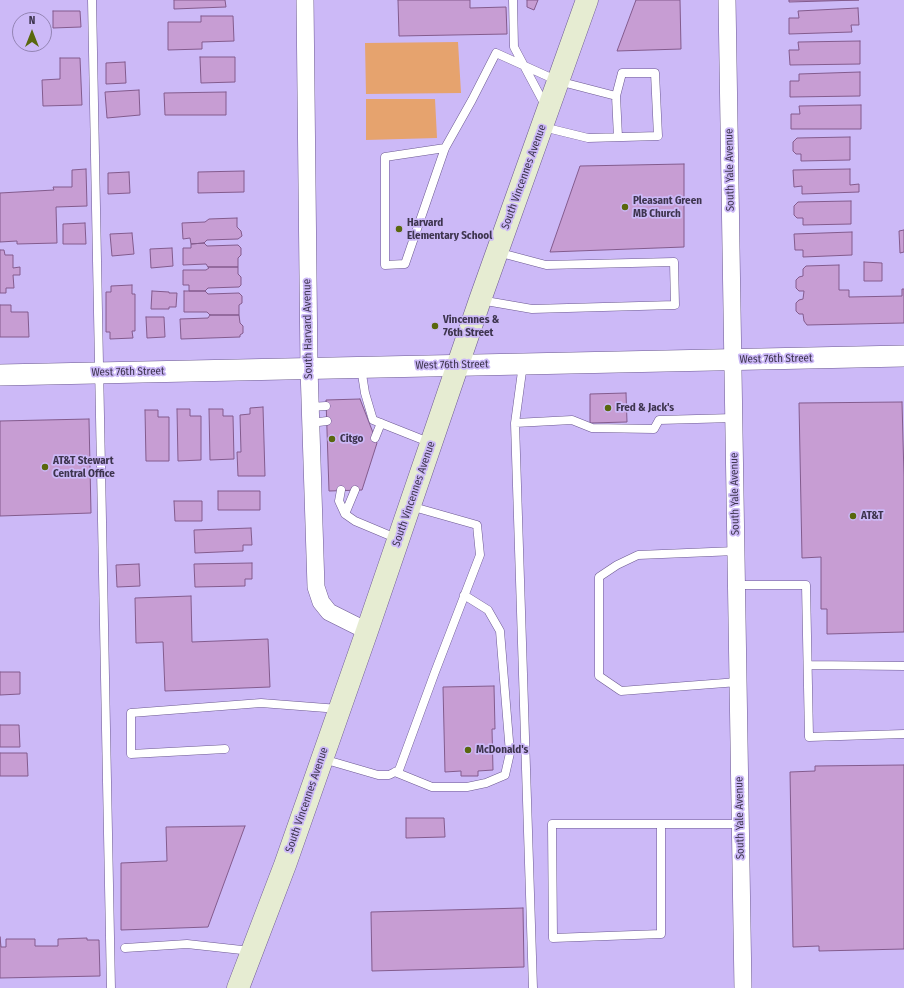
<!DOCTYPE html>
<html>
<head>
<meta charset="utf-8">
<style>
	body { margin:0 }
	#map { position:relative; width:904px; height:988px; overflow:hidden; background:#ccb9f7; font-family:"Fira Sans Condensed",sans-serif }
	canvas { display:block }
	.north { position:absolute; left:12px; top:12px; width:40px; height:40px; box-sizing:border-box; background:#ccb9f7; border:1px solid #9384b3; border-radius:50%; rotate:0deg; font-size:11px; font-weight:700; line-height:16px; text-align:center; color:#3d344e }
	.north::after { content:''; display:block; margin:auto; width:14px; height:18px; background:#59670e; clip-path:polygon(50% 0,100% 100%,50% 72%,0 100%) }
</style>
</head>
<body>
<div id="map">
<canvas width="904" height="988"></canvas>
<div class="north">N</div>
</div>
<script>
const g = document.querySelector('canvas').getContext('2d');
g.lineJoin = 'round';
function paint(path, color) { g.fillStyle = color; g.fill(path, 'evenodd'); }
const shape = rows => new Path2D(rows.map(r => 'M' + r).join(''));
function trace(path, color, width, dash) { g.strokeStyle = color; g.lineWidth = width; g.lineCap = dash ? 'butt' : 'round'; g.setLineDash(dash || []); g.stroke(path); }
function drawText(font, color, halo, rows, align = 'center') {
  g.font = font + ' "Fira Sans Condensed",sans-serif'; g.lineWidth = 3.5; g.setLineDash([]); g.textBaseline = 'middle'; g.strokeStyle = halo; g.fillStyle = color; for (const [text, x, y, turn = 0] of rows) {
    g.save(); g.translate(x, y); g.rotate((+turn || 0) * Math.PI / 180); g.textAlign = isNaN(turn) ? turn : align; if (halo) g.strokeText(text, 0, 0); g.fillText(text, 0, 0); g.restore();
  }
}
const green = shape([
	[458,42,461,93,366,94,365,43],
	[366,99,435,99,437,138,366,140]
]);
const building = shape([
	[174,0,225,0,226,7,174,9,174,0],
	[398,0,470,0,470,8,506,7,507,34,399,36,398,0],
	[527,0,538,0,534,10,527,7,527,0],
	[636,0,680,0,681,49,617,51,636,0],
	[789,0,859,0,789,2,789,0],
	[858,8,859,25,851,25,852,32,789,34,789,18,799,18,798,11,858,8],
	[53,11,80,11,81,27,53,28,53,11],
	[201,16,233,16,234,41,202,42,202,49,168,50,168,22,201,22,201,16],
	[860,41,860,64,790,65,789,50,799,50,798,42,860,41],
	[200,57,235,57,235,82,201,83,200,57],
	[60,58,80,58,82,105,43,106,42,80,60,79,60,58],
	[125,62,126,83,106,84,106,63,125,62],
	[860,72,860,96,790,97,790,81,799,81,799,74,860,72],
	[139,90,140,115,107,118,105,92,139,90],
	[226,92,226,115,165,115,164,93,226,92],
	[861,105,861,129,791,129,791,114,800,114,799,106,861,105],
	[850,137,850,160,801,161,801,154,796,154,793,151,793,142,797,138,850,137],
	[684,164,684,247,550,252,580,166,684,164],
	[86,169,87,206,56,207,57,243,17,244,17,241,0,242,0,193,54,190,53,187,72,187,72,170,86,169],
	[850,169,850,185,859,184,859,192,802,194,802,186,794,187,793,170,850,169],
	[244,171,244,192,198,193,198,172,244,171],
	[129,172,130,193,108,194,108,173,129,172],
	[851,201,851,224,803,225,803,218,797,218,794,215,794,206,798,202,851,201],
	[237,218,237,227,241,231,242,236,238,239,207,240,204,243,191,244,190,238,183,239,182,223,205,222,209,219,237,218],
	[85,223,86,244,63,244,63,224,85,223],
	[904,230,904,252,900,253,899,231,904,230],
	[852,232,852,255,803,257,803,250,795,250,794,234,852,232],
	[132,233,134,254,112,256,110,234,132,233],
	[204,243,207,246,238,245,241,248,241,255,238,258,238,267,208,267,206,264,183,265,183,248,191,248,191,244,204,243],
	[172,248,173,266,151,268,150,249,172,248],
	[0,250,4,250,5,255,13,255,13,268,20,267,20,275,13,275,14,288,6,288,6,293,0,293,0,250],
	[864,262,882,263,882,281,864,281,864,262],
	[839,265,839,290,849,290,849,297,902,296,902,289,904,289,904,323,807,325,804,321,803,314,799,314,796,311,796,303,799,300,803,299,804,291,799,291,796,288,796,280,799,277,803,276,803,269,806,266,839,265],
	[208,267,238,267,238,274,241,277,241,285,239,287,208,288,205,291,189,291,189,285,183,285,183,270,206,270,209,268,208,267],
	[132,285,132,294,135,294,135,331,132,331,133,338,110,339,110,332,106,332,106,292,111,292,111,286,132,285],
	[152,291,169,292,169,293,177,293,176,307,169,307,169,309,151,309,152,291],
	[184,291,205,291,208,294,239,293,242,296,242,303,239,305,239,315,210,315,207,312,184,312,184,291],
	[0,305,11,305,11,312,28,312,29,337,0,337,0,305],
	[210,315,239,315,240,323,243,326,243,333,240,335,240,337,181,339,180,319,208,318,210,315],
	[146,317,164,317,165,337,147,338,146,317],
	[626,393,627,422,590,423,590,394,626,393],
	[360,399,377,443,362,490,329,491,326,400,360,399],
	[902,402,904,476,904,632,827,634,827,609,821,609,821,557,802,558,799,403,902,402],
	[263,407,265,476,238,476,237,452,241,452,240,415,250,414,250,408,263,407],
	[177,409,190,409,190,416,201,416,201,460,178,461,177,409],
	[209,409,223,409,223,416,233,416,234,459,210,460,209,409],
	[145,410,158,410,158,417,169,417,169,461,146,461,145,410],
	[89,419,91,513,0,516,0,421,89,419],
	[218,491,260,491,260,510,218,510,218,491],
	[174,501,202,501,202,521,175,521,174,501],
	[251,528,252,545,243,545,243,551,195,553,194,530,251,528],
	[252,563,252,579,245,579,245,586,195,587,194,564,252,563],
	[139,564,140,586,117,587,116,565,139,564],
	[191,596,192,642,268,639,270,687,165,691,163,642,136,643,135,598,191,596],
	[0,672,20,672,20,694,0,695,0,672],
	[494,686,495,729,492,729,493,770,478,771,478,776,461,776,461,771,445,772,443,687,494,686],
	[0,725,19,725,20,747,0,747,0,725],
	[0,753,27,753,28,776,0,776,0,753],
	[904,765,904,949,819,951,819,946,793,947,790,772,815,771,815,766,904,765],
	[406,818,444,818,445,837,406,838,406,818],
	[245,826,208,927,121,930,121,863,167,861,166,827,245,826],
	[523,908,524,967,372,971,371,912,523,908],
	[0,937,1,947,6,947,6,939,35,939,35,946,58,946,58,939,87,938,87,940,99,940,100,976,0,978,0,937]
]);
const service = shape([
	[92,0,111,988],
	[513,0,514,47,546,107],
	[616,96,618,137],
	[445,148,385,157,385,265,405,264,445,148,472,100,496,53,558,81,616,96,622,73,655,73,658,136,588,138,543,127],
	[480,300,532,309,675,305,674,262,546,265,497,252],
	[523,364,515,423,533,988],
	[361,368,365,393,373,420,431,443],
	[310,407,326,406],
	[310,423,327,421],
	[515,423,572,420,592,428,654,429,659,420,734,418],
	[375,438,381,423],
	[341,490,339,501,345,514],
	[355,490,345,514,355,521,398,539],
	[736,551,638,555,617,565,599,577,599,676,621,691,738,682],
	[737,585,806,585,809,737,904,734],
	[808,665,904,666],
	[225,749,131,754,131,713,261,703,339,709],
	[323,759,378,775,389,775,399,770,435,672,480,555,477,525,410,506],
	[395,772,432,787,467,787,486,783,505,775,510,753,500,631,488,610,464,595],
	[661,824,661,934,553,938,552,824,740,824],
	[125,948,187,944,251,951]
]);
const minor = shape([
	[305,0,309,368,316,587,321,602,329,612,367,631],
	[727,0,743,988]
]);
const tertiary = shape([
	[0,375,904,356]
]);
const secondary = shape([
	[238,988,285,865,367,631,480,300,587,0]
]);
const markers = [
	[625,207,4,"#59670e"],
	[399,229,4,"#59670e"],
	[435,326,4,"#59670e"],
	[608,408,4,"#59670e"],
	[332,439,4,"#59670e"],
	[45,467,4,"#59670e"],
	[853,516,4,"#59670e"],
	[468,750,4,"#59670e"]
];
const streetNames = [
	["South Yale Avenue",730,170,-91],
	["South Vincennes Avenue",524,177,-70],
	["South Harvard Avenue",308,329,-91],
	["West 76th Street",776,359,-1],
	["West 76th Street",452,365,-1],
	["West 76th Street",128,372,-1],
	["South Vincennes Avenue",414,494,-71],
	["South Yale Avenue",735,494,-91],
	["South Vincennes Avenue",307,800,-71],
	["South Yale Avenue",740,818,-91]
];
const poiNames = [
	["Pleasant Green",633,201],
	["MB Church",633,214],
	["Harvard",407,223],
	["Elementary School",407,236],
	["Vincennes &",443,320],
	["76th Street",443,333],
	["Fred & Jack's",616,408],
	["Citgo",340,439],
	["AT&T Stewart",53,461],
	["Central Office",53,474],
	["AT&T",861,516],
	["McDonald's",476,750]
];
paint(green, '#e6a36e');
paint(building, '#c79dd3');
trace(building, '#835b8d', 1);
trace(service, '#6c5991', 9);
trace(minor, '#6c5991', 18);
trace(tertiary, '#6c5991', 22);
trace(secondary, '#6c5991', 23);
trace(service, '#fff', 8);
trace(minor, '#fff', 17);
trace(tertiary, '#fff', 21);
trace(secondary, '#e6ecd2', 22);
for (const [x, y, r, color] of markers) { const dot = new Path2D(); dot.arc(x, y, r, 0, 2 * Math.PI); g.fillStyle = color; g.fill(dot); trace(dot, '#ccb9f7', 1.5); }
drawText('11px', '#3d344e', '#ccb9f7', streetNames);
drawText('bold 11px', '#3d344e', '#ccb9f7', poiNames, 'left');
</script>
</body>
</html>
